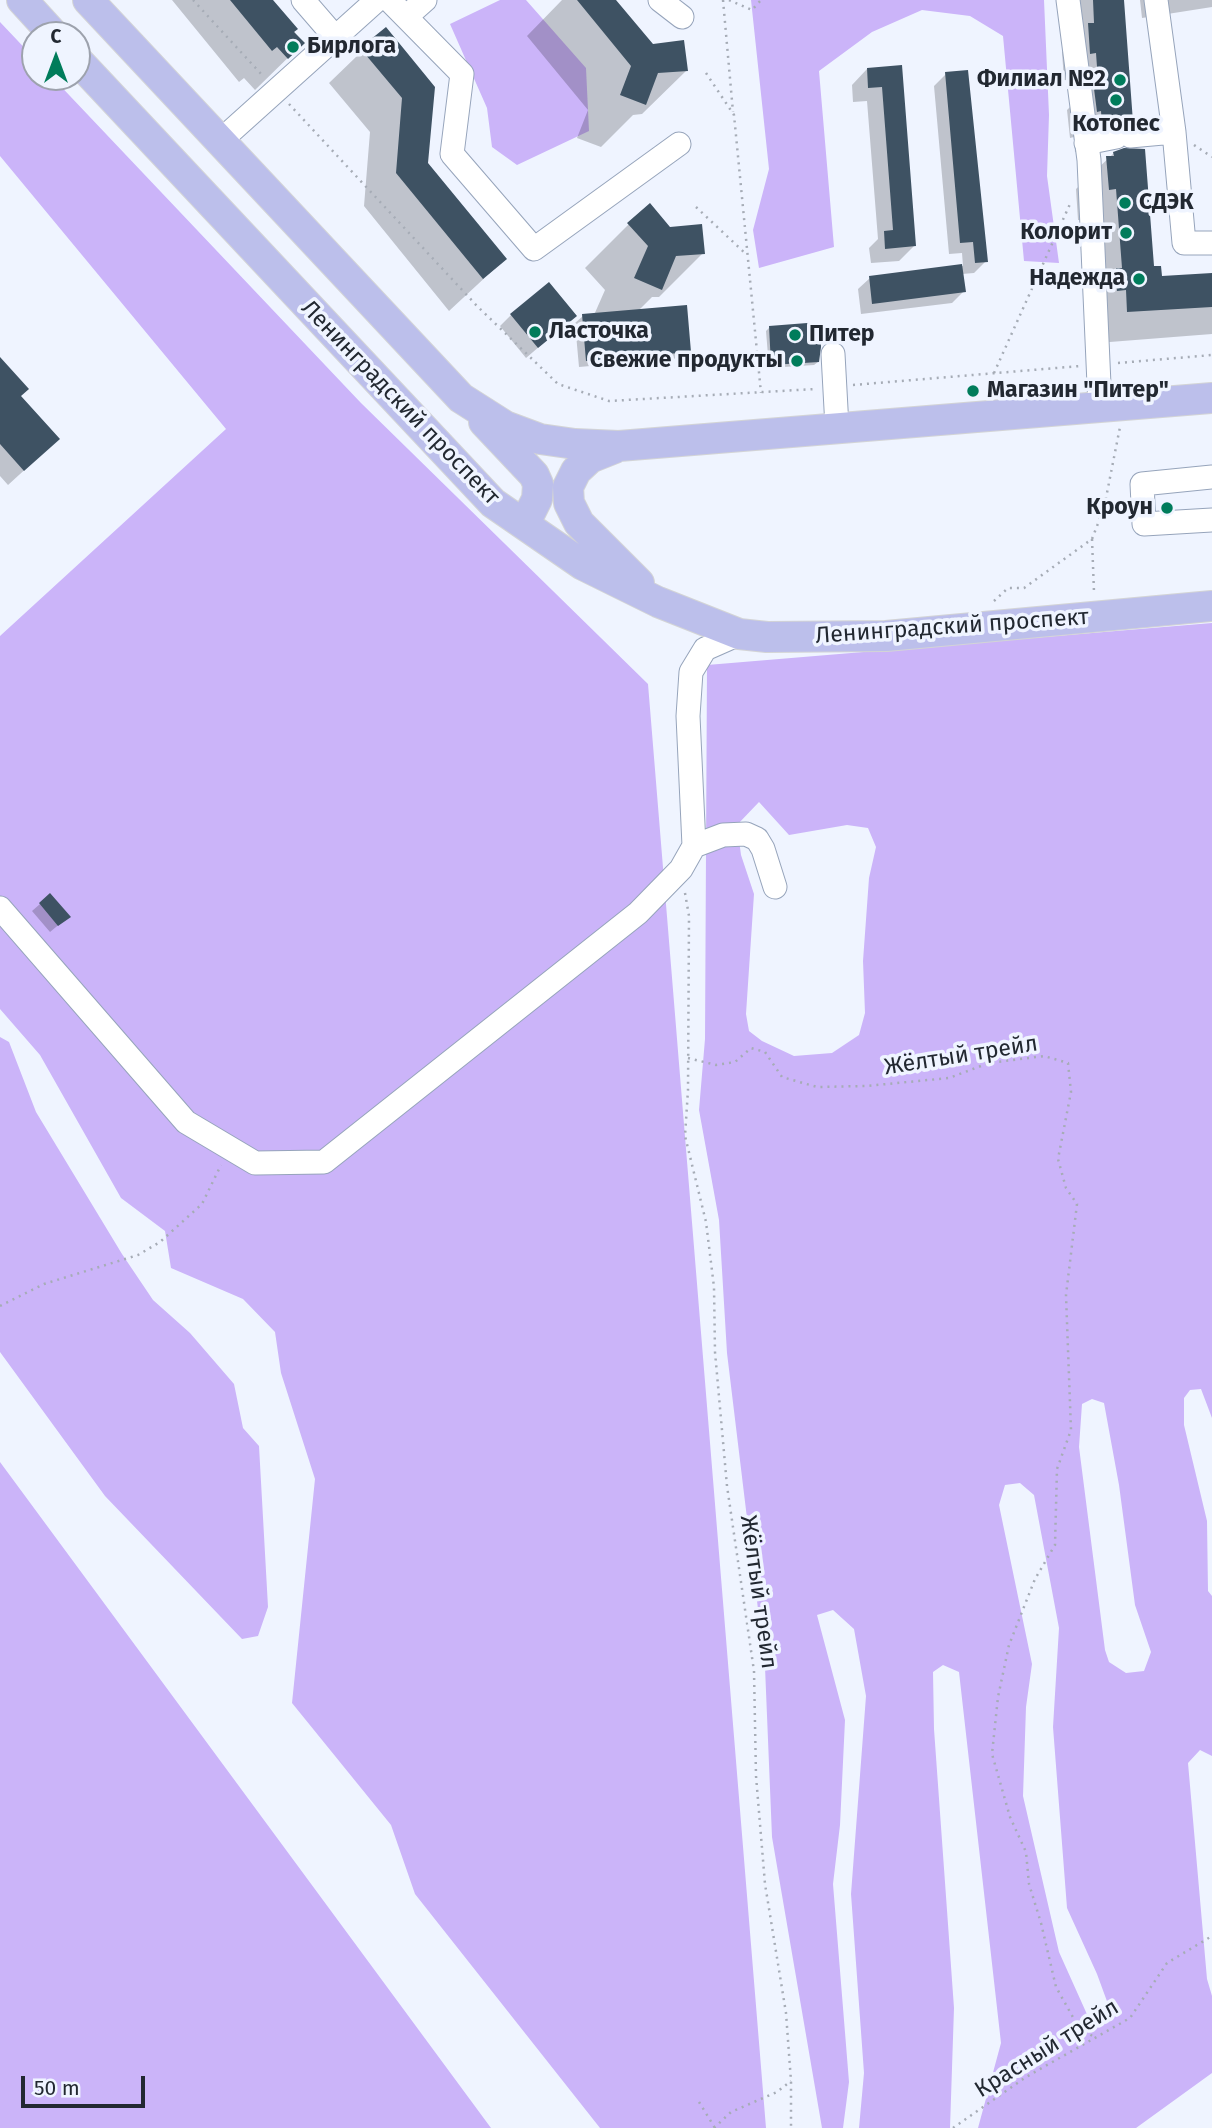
<!DOCTYPE html>
<html>
<head>
<meta charset="utf-8">
<style>
	body { margin:0 }
	#map { position:relative; width:1212px; height:2128px; overflow:hidden; background:#eff4ff; font-family:"Fira Sans",sans-serif }
	canvas { display:block }
	.north { position:absolute; left:21px; top:21px; width:70px; height:70px; box-sizing:border-box; background:#eff4ff; border:2px solid #9da2ad; border-radius:50%; rotate:0deg; font-size:19px; font-weight:700; line-height:28px; text-align:center; color:#222831 }
	.north::after { content:''; display:block; margin:auto; width:24px; height:32px; background:#007c5b; clip-path:polygon(50% 0,100% 100%,50% 72%,0 100%) }
	.scale { position:absolute; left:21px; top:2076px; width:124px; height:32px; box-sizing:border-box; border:4px solid #222831; border-top:0; padding-left:9px; font-size:21px; line-height:24px; white-space:nowrap; color:#222831; -webkit-text-stroke:5px #eff4ff; paint-order:stroke }
</style>
</head>
<body>
<div id="map">
<canvas width="1212" height="2128"></canvas>
<div class="north">С</div>
<div class="scale">50 m</div>
</div>
<script>
const g = document.querySelector('canvas').getContext('2d');
g.lineJoin = 'round';
function paint(path, color) { g.fillStyle = color; g.fill(path, 'evenodd'); }
const shape = rows => new Path2D(rows.map(r => 'M' + r).join(''));
function trace(path, color, width, dash) { g.strokeStyle = color; g.lineWidth = width; g.lineCap = dash ? 'butt' : 'round'; g.setLineDash(dash || []); g.stroke(path); }
function drawText(font, color, halo, rows, align = 'center') {
  g.font = font + ' "Fira Sans",sans-serif'; g.lineWidth = 7; g.setLineDash([]); g.textBaseline = 'middle'; g.strokeStyle = halo; g.fillStyle = color; for (const [text, x, y, turn = 0] of rows) {
    g.save(); g.translate(x, y); g.rotate((+turn || 0) * Math.PI / 180); g.textAlign = isNaN(turn) ? turn : align; if (halo) g.strokeText(text, 0, 0); g.fillText(text, 0, 0); g.restore();
  }
}
const forest = shape([
	[500,0,526,0,586,68,589,131,517,165,492,147,487,108,450,24],
	[751,0,1044,0,1049,115,1047,176,1059,263,1024,261,1003,36,970,16,922,10,872,32,819,71,834,247,759,268,753,230,769,169],
	[0,22,35,59,35,77,52,77,361,403,648,684,766,2128,600,2128,415,1894,391,1825,292,1703,315,1479,281,1373,275,1332,243,1299,171,1268,165,1231,121,1198,40,1055,0,1009,0,636,226,429,0,156],
	[1212,623,1212,1418,1201,1389,1190,1390,1184,1398,1184,1425,1207,1521,1208,1591,1212,1596,1212,1756,1200,1750,1188,1763,1207,1979,1212,1996,1212,2073,1136,2128,978,2128,1001,2043,959,1672,943,1665,933,1672,934,1729,954,2008,950,2128,859,2128,864,2073,851,1894,866,1696,854,1629,833,1610,817,1615,845,1720,840,1825,833,1884,849,2082,843,2128,822,2128,772,1837,765,1667,727,1353,719,1220,699,1110,705,1039,707,665],
	[759,802,789,835,847,825,868,828,876,847,869,878,863,961,865,1013,859,1035,832,1053,794,1056,762,1041,749,1031,746,1014,754,894,741,855,737,825],
	[1092,1399,1104,1403,1119,1485,1135,1605,1151,1652,1144,1671,1126,1673,1109,1662,1105,1650,1079,1447,1082,1404],
	[1020,1483,1034,1495,1059,1628,1053,1727,1067,1908,1097,1974,1108,2004,1106,2020,1101,2025,1095,2025,1090,2021,1059,1952,1023,1796,1026,1707,1032,1664,999,1505,1005,1485],
	[0,1037,9,1042,36,1112,122,1254,153,1300,190,1333,234,1384,243,1428,259,1446,268,1607,258,1636,242,1639,105,1496,0,1352],
	[0,1462,491,2128,0,2128]
]);
const shadow = shape([
	[172,0,270,0,303,43,255,90,244,78,239,82],
	[562,0,614,0,652,46,686,71,642,114,633,115,601,147,577,138,588,110,527,36],
	[1064,0,1123,0,1131,121,1104,148,1075,152,1074,137,1070,138,1067,110,1072,105,1070,80,1064,80,1062,52,1067,46],
	[1140,0,1212,0,1212,7,1142,18],
	[385,29,427,164,505,259,449,311,364,206,370,132,329,83],
	[900,67,914,246,899,261,871,263,869,248,878,239,867,101,853,102,852,85,867,69],
	[946,74,986,261,974,273,962,274,964,291,952,303,861,314,858,289,870,278,963,266,962,253,949,254,934,86],
	[1114,153,1153,268,1160,278,1212,274,1212,334,1097,343,1086,220,1078,220,1076,189],
	[629,224,670,229,703,253,659,297,652,297,638,311,690,351,682,358,579,367,575,323,583,316,594,315,605,290,585,268],
	[511,315,575,316,526,358,500,326],
	[770,327,818,362,814,365,769,368,766,331],
	[0,359,19,397,42,454,8,485,0,476],
	[40,904,68,917,50,932,32,911]
]);
const building = shape([
	[230,0,273,0,298,29,294,32,305,43,288,59,277,47,272,51],
	[577,0,616,0,653,44,684,40,688,71,658,73,646,105,620,95,631,66],
	[1093,0,1124,0,1133,122,1102,126,1101,111,1097,112,1093,81,1098,81,1096,53,1090,54,1088,23,1094,23],
	[386,27,435,87,428,163,507,259,483,279,396,173,402,98,360,48],
	[902,65,916,246,885,249,884,231,893,230,882,87,868,88,867,68],
	[968,70,988,262,975,263,973,242,960,243,945,72],
	[1124,148,1145,149,1154,266,1161,266,1162,276,1212,273,1212,307,1127,312,1126,290,1117,291,1116,268,1122,268,1116,189,1109,190,1106,156,1114,156,1113,152],
	[650,203,670,227,702,224,705,254,676,256,662,290,634,278,648,246,627,223],
	[962,264,966,292,872,304,869,276],
	[549,282,577,316,538,348,510,314],
	[687,305,691,352,586,361,582,314],
	[820,322,821,347,819,362,771,365,769,326],
	[0,357,29,389,21,396,60,439,24,471,0,444],
	[50,893,71,917,58,926,39,903]
]);
const path = shape([
	[193,0,263,76],
	[723,0,733,112],
	[729,0,752,10,761,0],
	[706,73,734,115,761,393],
	[289,104,477,306,558,384,609,401,815,389],
	[1194,145,1212,157],
	[696,207,747,255],
	[1118,363,1212,355],
	[994,373,1070,204],
	[853,385,1080,366],
	[1092,539,1094,592],
	[994,601,1008,588,1024,588,1092,539,1104,508,1120,427],
	[685,893,689,916,688,1090,685,1136,706,1222,714,1287,715,1352,727,1486,754,1671,756,1776,765,1884,786,2013,791,2081,791,2128],
	[688,1058,716,1065,735,1062,751,1048,765,1052,782,1077,817,1087,866,1086,949,1078,989,1063,1044,1056,1068,1063,1071,1092,1058,1159,1066,1188,1077,1204,1066,1295,1071,1430,1057,1469,1055,1545,1035,1579,1009,1645,998,1697,992,1754,1010,1817,1026,1852,1029,1884,1041,1923,1056,1987,1079,2028,1096,2038],
	[0,1306,44,1284,138,1255,160,1242,202,1204,221,1165],
	[699,2102,715,2128],
	[714,2128,731,2112,777,2092,791,2081],
	[953,2128,1026,2077,1130,2018,1167,1963,1212,1936]
]);
const minor = shape([
	[303,0,335,37],
	[389,0,462,74,452,154,534,249,679,144],
	[660,0,682,17],
	[1068,0,1089,160,1100,407],
	[1156,0,1174,132,1184,243,1212,243],
	[406,17,425,0],
	[1130,136,1174,132],
	[219,142,377,0],
	[1086,143,1116,137],
	[833,354,837,427],
	[1212,477,1142,484,1144,524,1212,520],
	[694,846,688,716,691,672,705,649,739,634],
	[0,908,186,1122,255,1163,324,1162,638,913,681,869,694,846,723,835,746,834,757,839,763,849,775,887]
]);
const major = shape([
	[22,0,54,35],
	[88,0,461,398,505,426,540,439,575,444,619,446,1212,398],
	[77,60,493,503,583,565,658,602,739,634,767,637,886,636,1212,606],
	[484,422,534,475,538,484,537,499,530,513,521,522],
	[615,448,590,458,576,471,568,487,569,503,579,523,639,583]
]);
const markers = [
	[293,47,7,"#007c5b"],
	[1120,80,7,"#007c5b"],
	[1116,100,7,"#007c5b"],
	[1125,203,7,"#007c5b"],
	[1126,233,7,"#007c5b"],
	[1139,279,7,"#007c5b"],
	[535,332,7,"#007c5b"],
	[795,335,7,"#007c5b"],
	[797,361,7,"#007c5b"],
	[973,391,7,"#007c5b"],
	[1167,508,7,"#007c5b"]
];
const poiNames = [
	["Бирлога",307,47],
	["Филиал №2",1106,80,"right"],
	["Котопес",1116,125,"center"],
	["СДЭК",1139,203],
	["Колорит",1112,233,"right"],
	["Надежда",1125,279,"right"],
	["Ласточка",549,332],
	["Питер",809,335],
	["Свежие продукты",783,361,"right"],
	["Магазин \"Питер\"",987,391],
	["Кроун",1153,508,"right"]
];
const streetNames = [
	["Ленинградский проспект",400,403,46],
	["Ленинградский проспект",952,627,-4],
	["Жёлтый трейл",961,1056,-9],
	["Жёлтый трейл",758,1592,82],
	["Красный трейл",1047,2049,-32]
];
paint(forest, '#cbb4f9');
paint(shadow, '#0003');
paint(building, '#3e5263');
trace(minor, '#96a4bb', 25);
trace(major, '#d3d4d6', 32);
trace(path, '#a6acb6', 2.5, [2, 5]);
trace(minor, '#fff', 23);
trace(major, '#bcbfeb', 30);
for (const [x, y, r, color] of markers) { const dot = new Path2D(); dot.arc(x, y, r, 0, 2 * Math.PI); g.fillStyle = color; g.fill(dot); trace(dot, '#eff4ff', 2.5); }
drawText('bold 23px', '#222831', '#eff4ff', poiNames, 'left');
drawText('23px', '#222831', '#eff4ff', streetNames);
</script>
</body>
</html>
